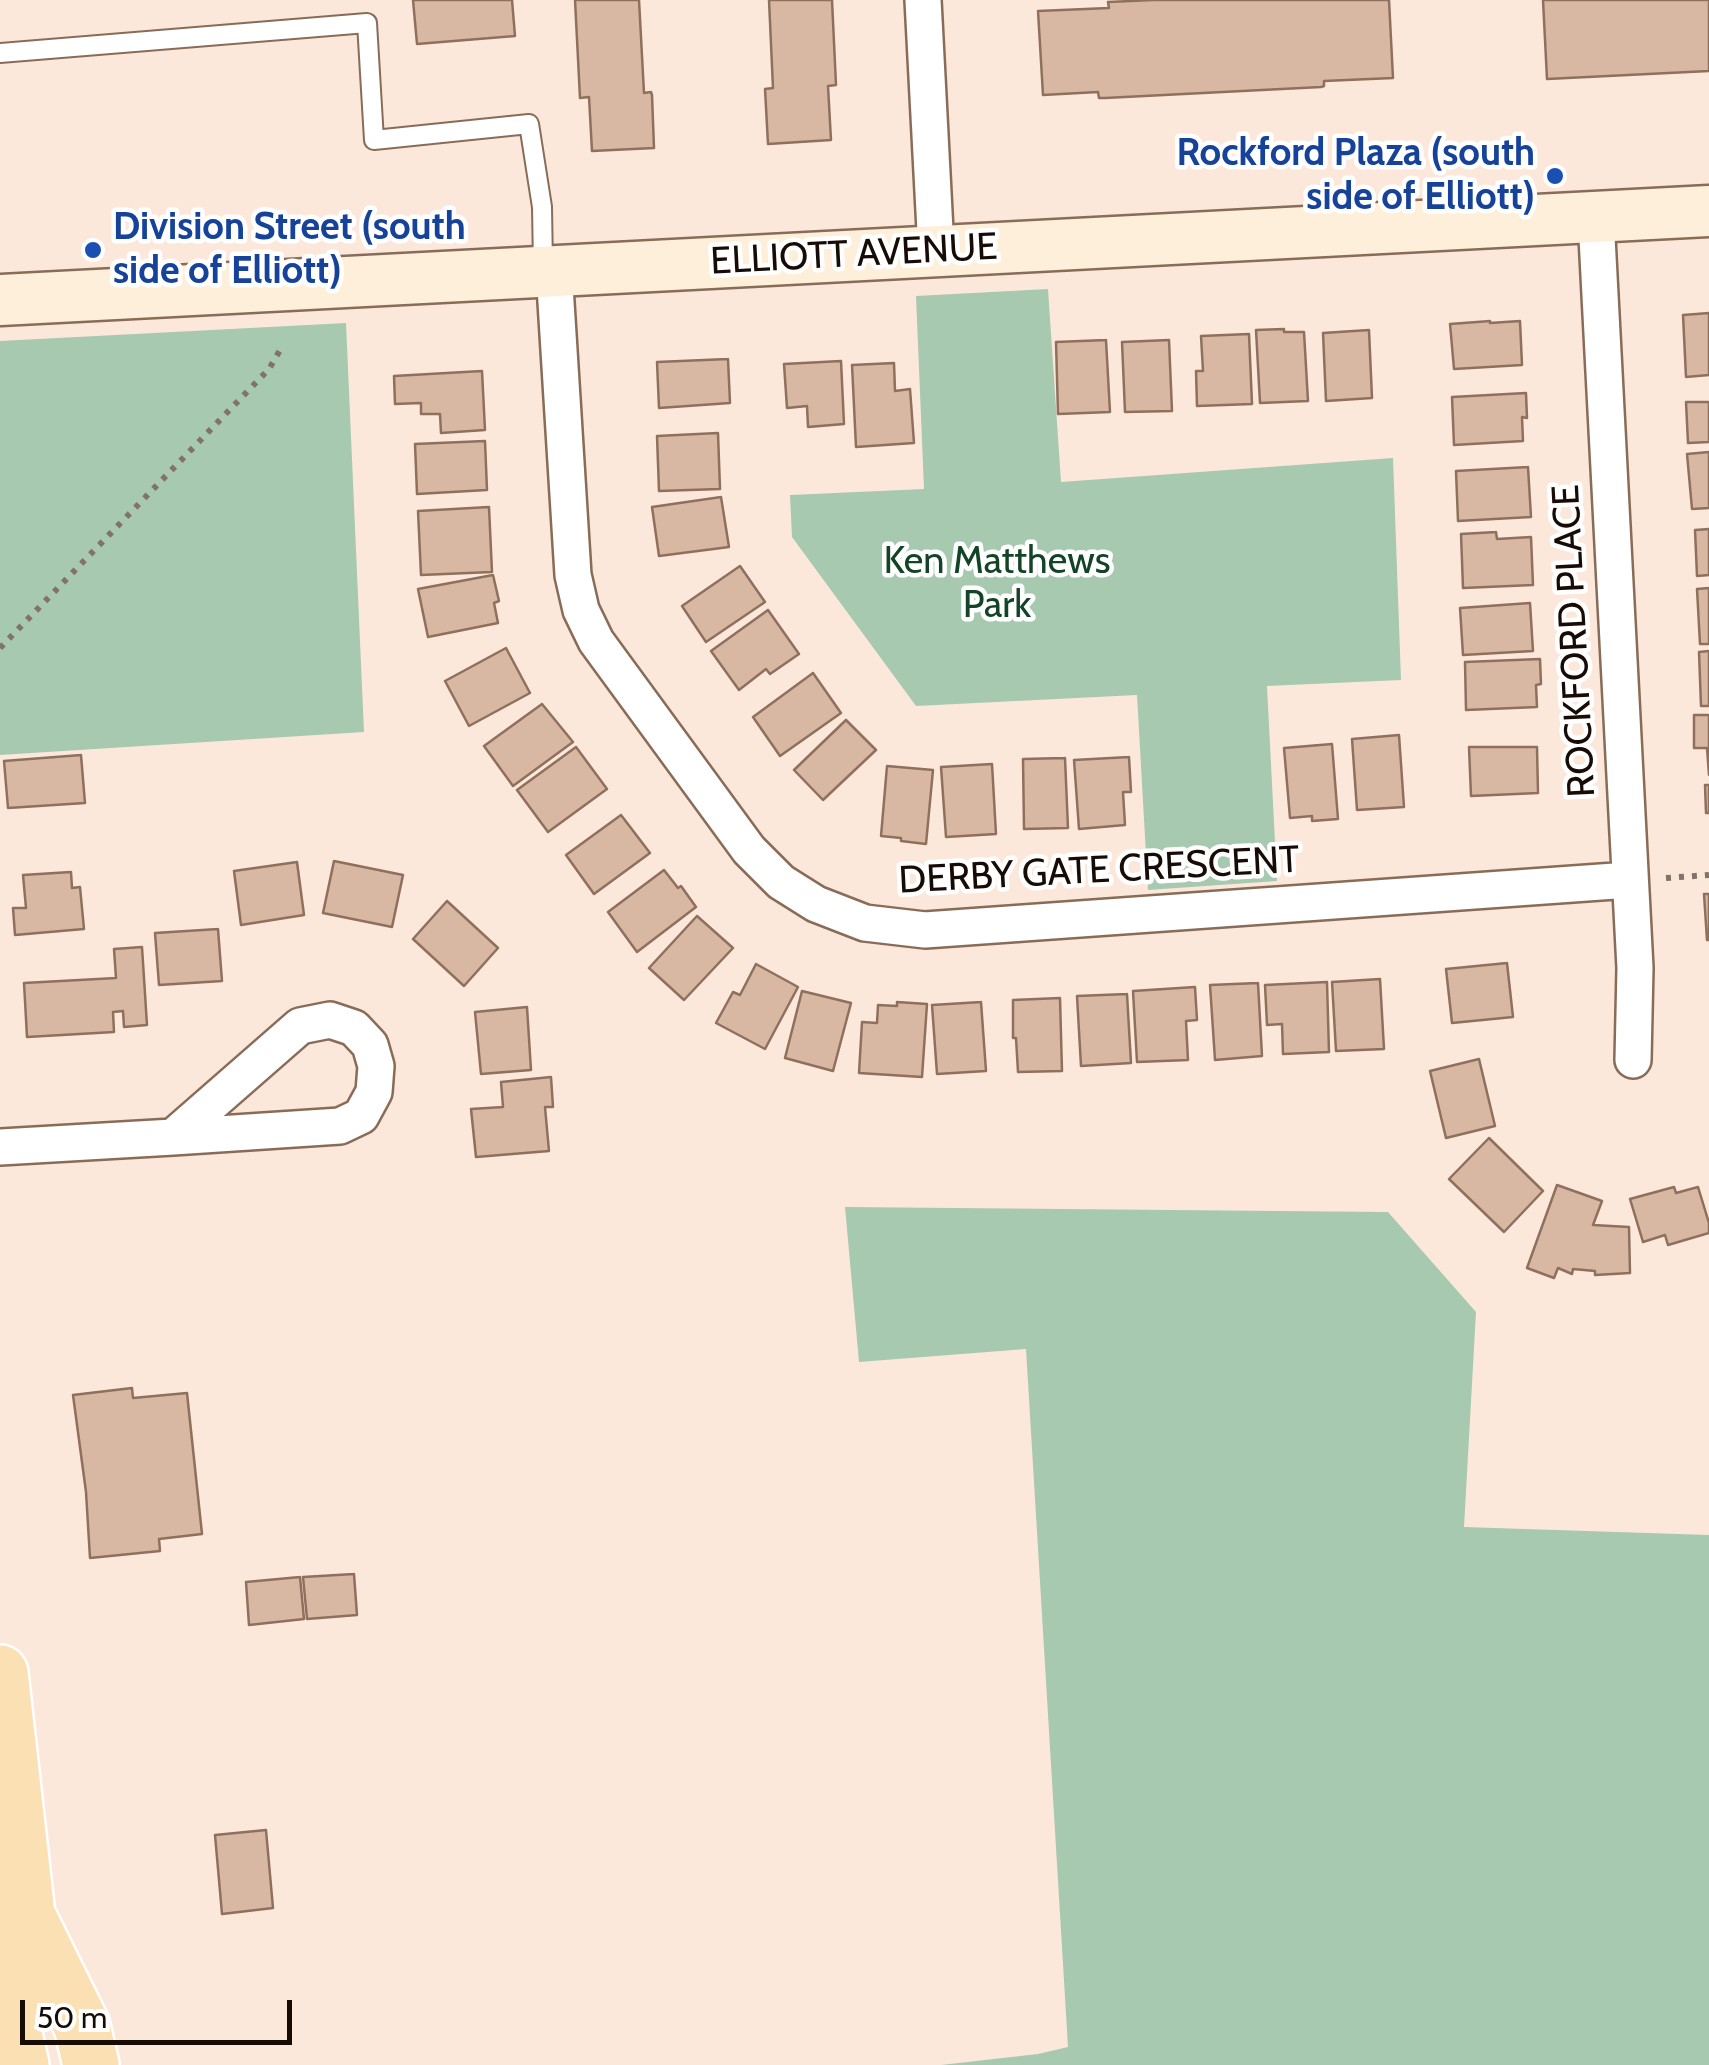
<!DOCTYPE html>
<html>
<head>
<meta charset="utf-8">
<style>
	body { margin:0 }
	#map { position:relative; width:1709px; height:2065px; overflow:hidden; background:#fce8db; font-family:Cabin,sans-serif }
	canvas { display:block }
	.scale { position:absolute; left:20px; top:2000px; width:272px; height:45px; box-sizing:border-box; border:5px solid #160b05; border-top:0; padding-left:12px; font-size:30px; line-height:35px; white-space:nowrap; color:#160b05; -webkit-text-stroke:8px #fff; paint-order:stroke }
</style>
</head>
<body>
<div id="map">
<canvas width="1709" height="2065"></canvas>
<div class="scale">50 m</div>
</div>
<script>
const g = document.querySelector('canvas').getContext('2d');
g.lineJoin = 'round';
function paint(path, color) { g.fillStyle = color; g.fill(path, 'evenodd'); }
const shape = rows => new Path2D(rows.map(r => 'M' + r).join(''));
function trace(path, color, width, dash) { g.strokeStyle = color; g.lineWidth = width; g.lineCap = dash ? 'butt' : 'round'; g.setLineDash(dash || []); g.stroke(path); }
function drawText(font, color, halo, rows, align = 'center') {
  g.font = font + ' Cabin,sans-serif'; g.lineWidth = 9; g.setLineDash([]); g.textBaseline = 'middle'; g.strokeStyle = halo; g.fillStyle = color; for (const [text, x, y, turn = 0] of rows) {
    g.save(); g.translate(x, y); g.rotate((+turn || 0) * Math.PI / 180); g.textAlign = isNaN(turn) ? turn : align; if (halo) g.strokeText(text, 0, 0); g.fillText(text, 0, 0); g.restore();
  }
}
const green = shape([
	[1048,289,1061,482,1393,458,1401,680,1267,686,1277,881,1148,890,1137,695,916,706,792,537,790,495,924,489,916,296],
	[346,323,364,732,0,755,0,341],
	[845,1207,1388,1212,1476,1312,1464,1527,1709,1535,1709,2065,941,2065,1038,2054,1068,2047,1026,1349,859,1362]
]);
const building = shape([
	[413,0,512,0,515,36,417,44,413,0],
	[575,0,639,0,644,93,651,92,652,95,654,148,592,151,589,97,580,98,575,0],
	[769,0,832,0,836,85,828,86,831,140,768,144,765,89,773,88,769,0],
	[1153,0,1389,0,1393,78,1324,81,1324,86,1321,87,1105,98,1099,98,1098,92,1043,95,1038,11,1109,8,1108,2,1153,0],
	[1543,0,1709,0,1709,71,1547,79,1543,0],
	[1709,313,1709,375,1686,377,1683,315,1709,313],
	[1490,321,1490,323,1520,321,1522,365,1454,369,1450,324,1490,321],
	[1284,329,1284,332,1304,332,1308,401,1260,403,1256,330,1284,329],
	[1369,330,1372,398,1326,401,1323,333,1369,330],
	[1249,334,1252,404,1197,406,1196,371,1203,371,1201,336,1249,334],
	[1106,340,1110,412,1058,414,1056,342,1106,340],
	[1169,340,1172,411,1125,412,1122,342,1169,340],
	[728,359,730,403,659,408,657,362,728,359],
	[841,361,844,424,808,427,807,406,787,408,784,364,841,361],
	[894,363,895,391,910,389,914,443,856,447,852,365,894,363],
	[482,371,485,430,441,433,440,414,421,414,421,403,395,404,394,376,482,371],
	[1526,393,1527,418,1522,417,1523,441,1454,445,1452,397,1526,393],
	[1686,402,1709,402,1709,442,1688,443,1686,402],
	[718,433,720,489,659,491,657,436,718,433],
	[485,441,487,490,417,494,415,444,485,441],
	[1709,452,1709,508,1692,509,1687,454,1709,452],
	[1528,467,1531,517,1458,521,1456,471,1528,467],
	[721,497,729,547,659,556,652,507,721,497],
	[489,507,492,572,421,575,418,511,489,507],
	[1709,529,1709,575,1697,576,1695,530,1709,529],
	[1496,532,1497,539,1531,537,1533,585,1463,588,1461,534,1496,532],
	[740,566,765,602,706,642,682,606,740,566],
	[493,575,499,601,494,603,498,623,428,637,418,589,493,575],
	[1709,588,1709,644,1700,644,1697,589,1709,588],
	[1530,603,1533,651,1463,655,1460,608,1530,603],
	[768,610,799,654,770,674,766,669,739,690,711,651,768,610],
	[506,648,530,693,469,726,445,681,506,648],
	[1709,651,1709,706,1701,706,1699,652,1709,651],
	[1540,659,1541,684,1536,685,1537,707,1466,710,1465,662,1540,659],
	[813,673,841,713,780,756,753,717,813,673],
	[542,704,573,742,513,786,484,746,542,704],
	[1694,715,1709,715,1709,775,1707,748,1694,748,1694,715],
	[846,720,876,750,823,800,794,770,846,720],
	[1399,735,1404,807,1357,810,1352,739,1399,735],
	[1332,744,1338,819,1312,821,1312,816,1290,818,1284,748,1332,744],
	[576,747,607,789,548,832,517,790,576,747],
	[1469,747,1537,747,1538,793,1471,796,1469,747],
	[81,755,85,803,8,808,4,761,81,755],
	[1129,757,1131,792,1123,792,1125,825,1079,829,1074,760,1129,757],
	[1065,758,1068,828,1024,829,1023,759,1065,758],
	[992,764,996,834,946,837,941,767,992,764],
	[887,766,933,770,926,844,901,841,901,838,881,836,887,766],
	[1705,785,1709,785,1709,813,1706,813,1705,785],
	[621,815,650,853,594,894,566,855,621,815],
	[334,861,403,875,392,927,323,913,334,861],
	[297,862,304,915,241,925,234,871,297,862],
	[664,870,678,888,681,886,696,907,637,952,608,912,664,870],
	[71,872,72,888,80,887,84,929,15,935,13,908,26,908,23,875,71,872],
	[1704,894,1709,894,1709,940,1707,940,1704,894],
	[447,901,498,948,464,986,413,939,447,901],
	[697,916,733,948,684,1000,649,968,697,916],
	[218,929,222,981,159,985,155,933,218,929],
	[142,947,147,1025,124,1027,123,1011,113,1012,114,1032,27,1037,24,983,116,978,114,949,142,947],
	[1507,963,1513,1017,1452,1023,1446,969,1507,963],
	[756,964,798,987,765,1049,716,1023,733,992,740,995,756,964],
	[1380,979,1384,1049,1336,1051,1332,982,1380,979],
	[1327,982,1329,1052,1283,1054,1282,1024,1267,1025,1265,985,1327,982],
	[1258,983,1262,1056,1215,1060,1210,985,1258,983],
	[1195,987,1197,1020,1186,1021,1188,1060,1137,1062,1133,991,1195,987],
	[802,991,851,1003,833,1071,785,1058,802,991],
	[1127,994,1131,1063,1081,1066,1077,996,1127,994],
	[1060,998,1062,1071,1018,1072,1016,1038,1013,1038,1013,1000,1060,998],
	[897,1002,927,1004,922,1077,859,1073,862,1022,877,1023,878,1005,897,1006,897,1002],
	[981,1002,986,1071,937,1074,932,1005,981,1002],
	[527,1007,531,1070,481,1074,475,1012,527,1007],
	[1479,1059,1495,1126,1446,1138,1430,1071,1479,1059],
	[551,1077,553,1107,545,1107,549,1151,476,1157,471,1109,503,1107,501,1082,551,1077],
	[1489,1138,1543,1191,1504,1232,1449,1179,1489,1138],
	[1557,1185,1602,1201,1593,1225,1629,1227,1630,1273,1595,1275,1595,1271,1573,1269,1572,1274,1558,1268,1554,1278,1527,1268,1557,1185],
	[1674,1187,1676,1193,1698,1187,1709,1223,1709,1233,1668,1245,1665,1235,1643,1242,1630,1199,1674,1187],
	[132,1388,133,1398,187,1393,202,1534,159,1539,160,1551,90,1558,86,1492,73,1395,132,1388],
	[354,1574,357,1615,307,1619,303,1577,354,1574],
	[300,1577,304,1619,249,1625,246,1582,300,1577],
	[266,1830,273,1908,222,1914,215,1835,266,1830]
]);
const path = shape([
	[0,648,269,369,283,345],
	[1666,878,1709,875]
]);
const lane = shape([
	[0,53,367,23,374,140,529,124,542,207,543,266]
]);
const street = shape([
	[923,0,936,250],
	[1596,218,1635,968,1633,1060],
	[554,270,573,575,581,610,596,641,749,850,781,882,816,904,865,923,925,930,1629,880],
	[0,1147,173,1137,340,1126,361,1116,374,1092,376,1066,370,1045,354,1028,330,1020,300,1026,173,1137]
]);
const secondary = shape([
	[0,300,1709,211]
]);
const primary = shape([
	[0,1673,27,1915,13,2030,21,2065],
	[27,1915,82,2026,91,2065]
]);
const markers = [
	[1555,176,10,"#1a4fb4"],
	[93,250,10,"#1a4fb4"]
];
const transitNames = [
	["Rockford Plaza (south",1535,154],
	["side of Elliott)",1535,198],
	["Division Street (south",113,228,"left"],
	["side of Elliott)",113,272,"left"]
];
const streetNames = [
	["ELLIOTT AVENUE",854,255,-3],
	["ROCKFORD PLACE",1575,641,-93],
	["DERBY GATE CRESCENT",1099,871,-3]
];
const parkNames = [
	["Ken Matthews",997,562],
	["Park",997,606]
];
paint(green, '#a7c9b0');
paint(building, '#d9b8a3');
trace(building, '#8e705c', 2.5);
trace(lane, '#896c58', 22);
trace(street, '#896c58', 40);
trace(secondary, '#896c58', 55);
trace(primary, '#fff', 60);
trace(path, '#827369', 6, [5, 8]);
trace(lane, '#fff', 18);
trace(street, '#fff', 35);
trace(secondary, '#fdefd9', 50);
trace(primary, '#fbe0b3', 55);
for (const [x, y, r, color] of markers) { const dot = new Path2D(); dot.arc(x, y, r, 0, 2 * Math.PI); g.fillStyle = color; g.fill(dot); trace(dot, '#fff', 4); }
drawText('bold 38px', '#164399', '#fff', transitNames, 'right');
drawText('38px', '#160b05', '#fff', streetNames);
drawText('38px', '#134426', '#fff', parkNames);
</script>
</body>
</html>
